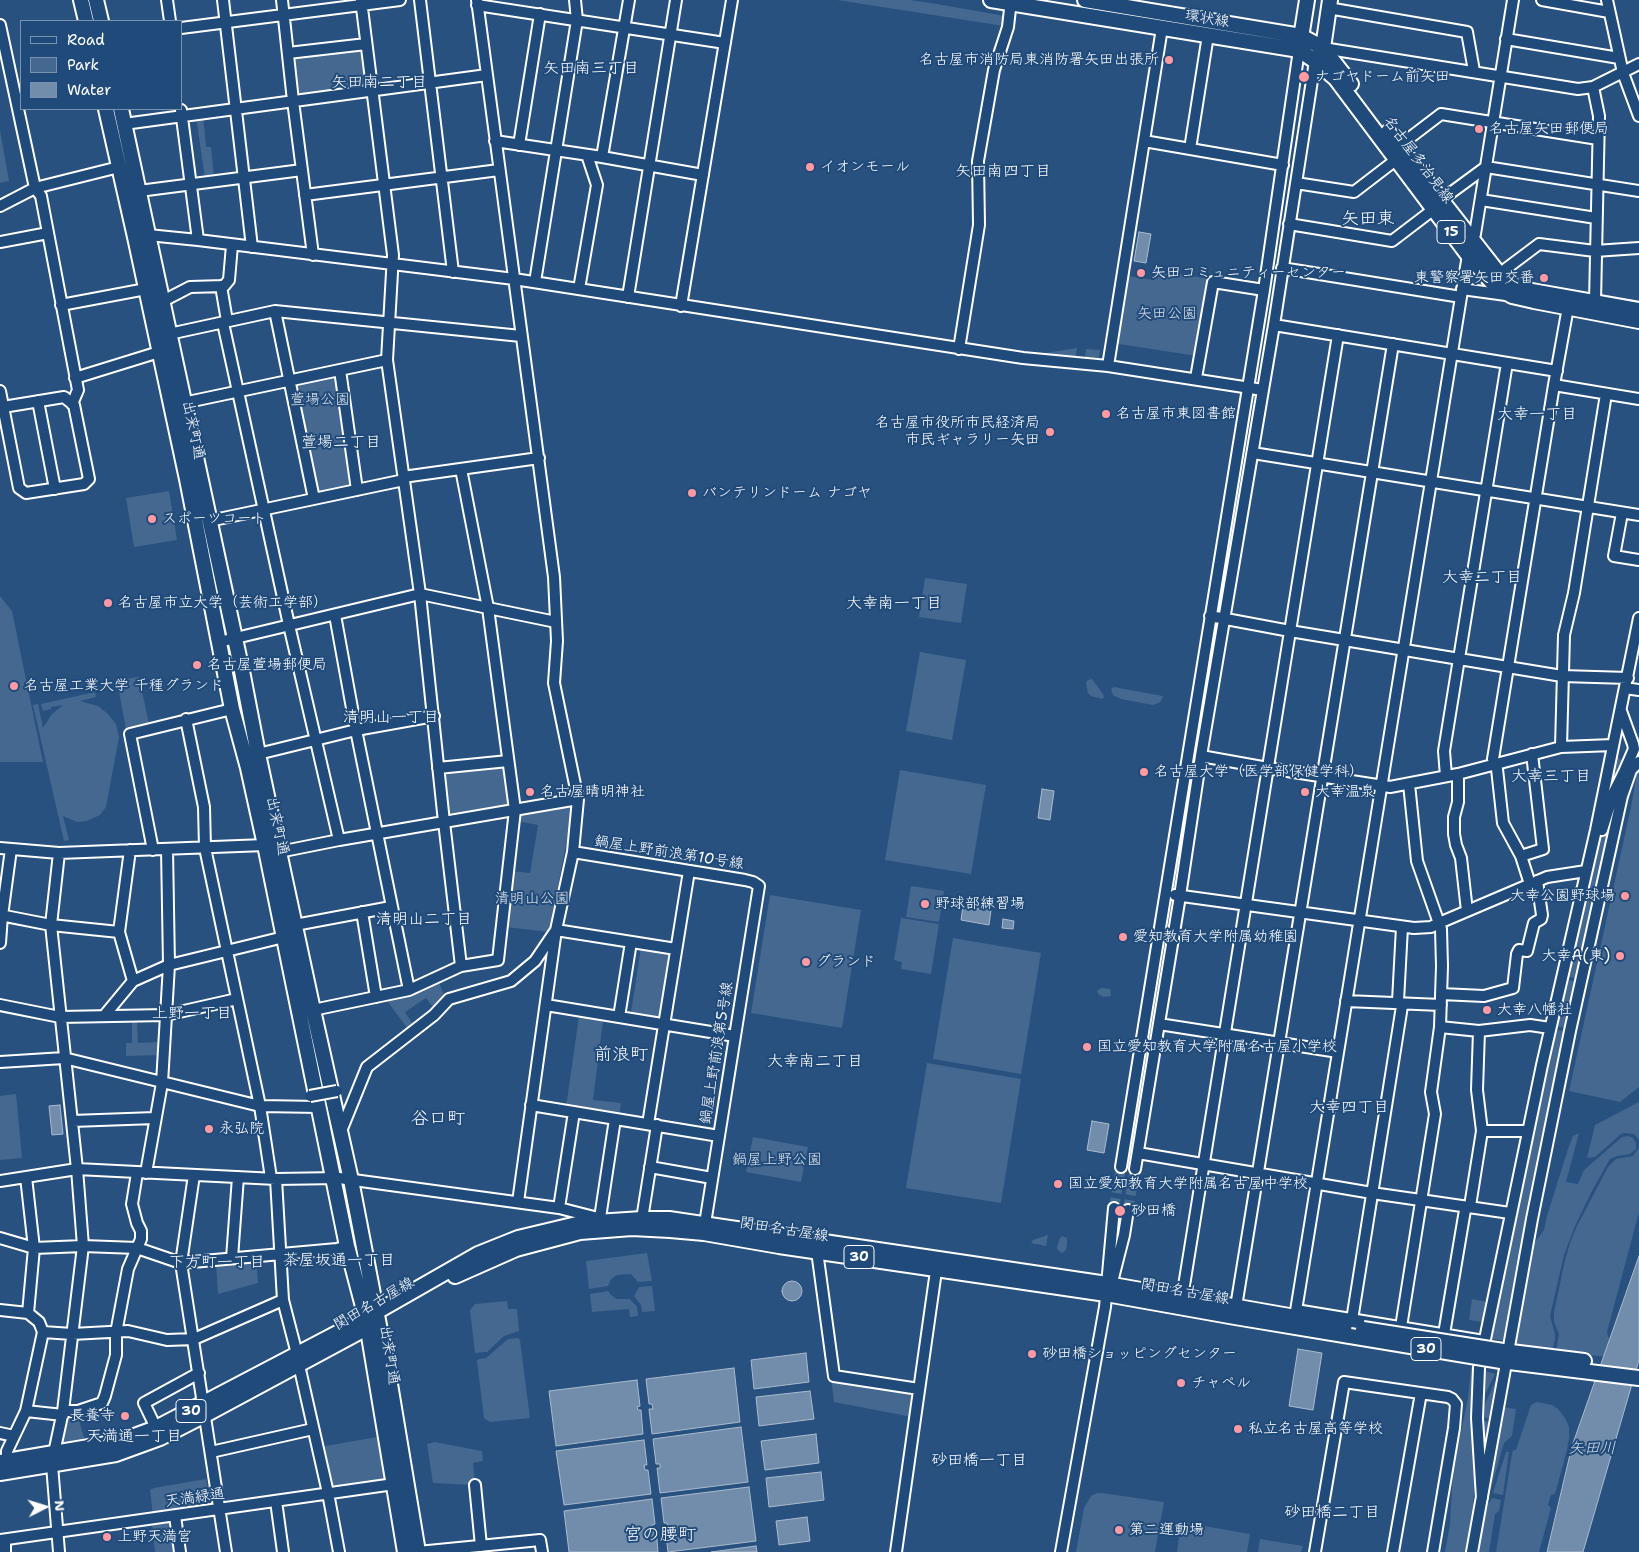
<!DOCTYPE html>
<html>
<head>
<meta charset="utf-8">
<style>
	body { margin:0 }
	#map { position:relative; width:1639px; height:1552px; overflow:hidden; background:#28517f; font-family:"Shantell Sans",sans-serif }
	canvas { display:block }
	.legend { position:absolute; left:20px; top:20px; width:162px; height:90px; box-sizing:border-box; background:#1f4a7a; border:1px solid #7992af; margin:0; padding:6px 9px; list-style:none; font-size:15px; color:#fff }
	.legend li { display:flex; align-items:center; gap:10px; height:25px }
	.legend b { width:25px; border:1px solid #7992af }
	.north { position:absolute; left:20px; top:1482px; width:50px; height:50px; -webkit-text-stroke:4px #1f4a7a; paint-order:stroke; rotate:85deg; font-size:14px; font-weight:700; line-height:20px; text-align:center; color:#fff }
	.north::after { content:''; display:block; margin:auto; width:18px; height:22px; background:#fff; clip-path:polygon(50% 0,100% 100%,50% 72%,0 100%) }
</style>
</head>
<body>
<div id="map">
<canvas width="1639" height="1552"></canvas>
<ul class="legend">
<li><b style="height:6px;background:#1f4a7a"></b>Road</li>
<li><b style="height:14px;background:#446890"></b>Park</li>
<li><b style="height:14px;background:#718dab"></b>Water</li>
</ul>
<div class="north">N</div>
</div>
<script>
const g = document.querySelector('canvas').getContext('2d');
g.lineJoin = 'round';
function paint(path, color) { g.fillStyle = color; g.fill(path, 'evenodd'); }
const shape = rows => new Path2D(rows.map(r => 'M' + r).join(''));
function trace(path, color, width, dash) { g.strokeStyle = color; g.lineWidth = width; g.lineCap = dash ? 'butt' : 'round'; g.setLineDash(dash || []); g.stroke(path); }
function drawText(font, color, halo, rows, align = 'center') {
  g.font = font + ' "Shantell Sans","Klee One",sans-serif'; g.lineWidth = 4; g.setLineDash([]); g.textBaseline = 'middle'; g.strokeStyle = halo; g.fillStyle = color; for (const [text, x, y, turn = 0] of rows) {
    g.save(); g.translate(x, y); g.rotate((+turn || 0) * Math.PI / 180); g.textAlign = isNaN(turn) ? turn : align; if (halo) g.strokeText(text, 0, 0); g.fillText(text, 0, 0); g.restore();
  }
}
const green = shape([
	[837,0,910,0,931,3,1005,16,1004,26],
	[359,48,361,50,365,83,362,86,298,94,295,93,292,58,294,55],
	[203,115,206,147,211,147,214,178,205,179,196,116],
	[0,130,9,181,0,183],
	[1156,270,1210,279,1197,356,1119,344,1117,342,1128,276,1154,280],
	[1077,348,1076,356,1039,354],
	[1086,349,1100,350,1099,358,1085,357],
	[336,374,353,483,351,488,316,494,294,385],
	[169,491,177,540,134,547,126,498],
	[925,578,967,584,961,623,919,617],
	[0,596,12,611,43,762,0,762],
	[920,652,966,660,952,740,906,731],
	[139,677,149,724,126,730,117,680],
	[1092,679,1103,694,1104,697,1102,699,1091,696,1088,693,1086,683,1088,680],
	[1114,687,1163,696,1162,699,1159,703,1153,705,1121,699,1113,695,1111,689],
	[95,692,96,697,80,701,98,706,108,714,116,724,119,737,106,807,100,815,87,821,77,822,63,816,69,840,64,841,33,705,38,704,43,728,52,714,63,705,51,707,51,709,43,711,41,704],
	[1614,754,1625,763,1598,836],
	[504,766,507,768,509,806,453,815,448,812,444,774,446,770],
	[900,770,986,785,971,874,885,860],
	[1639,770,1639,1087,1620,1102,1569,1091,1631,807,1637,772],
	[1623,778,1578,979,1566,976,1593,863,1604,829],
	[569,804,573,809,549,932,505,927,511,871,530,873,538,825,517,821,519,812],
	[911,886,944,891,939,922,906,917],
	[770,895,861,910,842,1028,751,1013],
	[901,918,939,924,931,974,901,969,902,962,894,960],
	[953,938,1041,953,1021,1074,933,1059],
	[641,947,671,953,661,1016,659,1017,631,1013],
	[1565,979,1577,982,1567,1028,1553,1026],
	[438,980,445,998,433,1007,426,998,405,1012,413,1025,408,1029,385,998],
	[1101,988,1110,989,1111,996,1104,997,1099,995,1097,991],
	[579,1016,603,1020,593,1100,621,1103,619,1116,566,1107],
	[137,1019,138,1043,158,1042,159,1055,126,1056,126,1043,132,1043,132,1020],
	[1553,1029,1567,1032,1505,1341,1488,1338],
	[927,1063,1021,1079,1001,1203,906,1188],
	[16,1094,22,1158,0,1160,0,1096],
	[1639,1102,1639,1142,1638,1138,1634,1134,1625,1133,1621,1134,1595,1157,1587,1158,1595,1125],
	[1579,1133,1566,1182,1578,1184,1584,1170,1622,1137,1628,1136,1633,1138,1636,1143,1636,1149,1630,1154,1617,1156,1610,1159,1593,1189,1575,1226,1564,1255,1550,1316,1555,1334,1555,1340,1552,1351,1513,1346,1531,1247,1544,1230,1547,1216,1568,1149,1573,1136],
	[753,1137,808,1147,801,1182,746,1172],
	[1639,1147,1639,1212,1607,1332,1609,1339,1606,1357,1556,1351,1559,1334,1554,1322,1554,1312,1565,1260,1570,1243,1577,1226,1608,1167,1616,1159,1633,1156],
	[1048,1235,1046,1246,1031,1243,1033,1240],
	[1062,1236,1067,1238,1067,1244,1066,1250,1062,1253,1058,1250,1057,1247,1060,1238],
	[647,1253,652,1281,638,1282,631,1274,617,1275,611,1279,608,1286,589,1289,586,1261],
	[256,1259,258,1283,218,1294,216,1263],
	[652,1286,655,1311,642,1312,641,1305,634,1296,639,1287],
	[608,1291,611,1295,617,1299,630,1299,637,1307,638,1316,630,1317,629,1309,592,1312,590,1294],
	[1472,1299,1487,1302,1483,1322,1469,1320],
	[507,1301,508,1309,517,1309,519,1331,504,1336,487,1352,475,1353,470,1310,475,1304],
	[518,1338,520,1340,530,1418,490,1422,484,1418,477,1361,479,1359,486,1358,508,1339],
	[1471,1367,1474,1369,1476,1462,1471,1538,1469,1552,1445,1552,1450,1524,1453,1471,1468,1398],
	[1482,1370,1495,1374,1482,1401],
	[1498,1375,1492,1419,1480,1417,1482,1411],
	[831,1378,913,1391,915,1396,912,1417,834,1402],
	[1537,1402,1552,1405,1558,1409,1565,1418,1569,1427,1569,1438,1567,1450,1555,1494,1551,1495,1548,1505,1551,1508,1539,1552,1496,1552,1512,1454,1513,1450,1516,1450,1531,1405],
	[1501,1407,1516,1409,1512,1436,1504,1443,1489,1495,1486,1494],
	[78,1417,85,1441,58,1445,61,1421,67,1418],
	[1481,1421,1492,1422,1486,1451,1482,1451],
	[377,1437,385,1481,333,1488,330,1486,320,1447],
	[435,1442,482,1451,483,1461,473,1463,475,1485,433,1483,427,1444],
	[1506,1452,1509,1452,1503,1495,1493,1493],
	[206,1479,208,1490,197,1493,199,1509,153,1516,150,1490,154,1488],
	[1097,1493,1102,1493,1164,1502,1155,1552,1076,1552,1084,1508,1091,1496],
	[1492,1498,1501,1500,1499,1511,1495,1514,1489,1552,1476,1552,1484,1504,1490,1502],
	[171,1520,176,1552,155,1552,152,1523],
	[1181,1522,1250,1534,1247,1552,1177,1552],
	[1260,1539,1303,1546,1301,1552,1258,1552]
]);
const water = shape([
	[1139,232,1151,234,1146,263,1134,261,1139,232],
	[1042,789,1054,791,1050,820,1038,818,1042,789],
	[963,906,991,910,989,925,961,920,963,906],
	[1003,919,1014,921,1013,929,1002,928,1003,919],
	[60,1105,63,1134,52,1135,49,1106,60,1105],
	[1092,1121,1109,1124,1104,1153,1087,1150,1092,1121],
	[1639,1256,1639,1360,1583,1552,1547,1552,1572,1446,1639,1256],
	'782 1291a10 10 0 1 1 20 0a10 10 0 1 1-20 0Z',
	[1298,1349,1322,1353,1313,1410,1289,1406,1298,1349],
	[806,1353,809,1382,754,1389,751,1360,806,1353],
	[734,1368,740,1422,652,1434,649,1409,653,1409,652,1404,649,1404,646,1379,734,1368],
	[637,1380,640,1406,637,1407,638,1410,641,1410,643,1434,556,1446,549,1391,637,1380],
	[810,1391,814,1419,759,1426,756,1397,810,1391],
	[741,1427,748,1482,660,1493,657,1468,660,1468,660,1464,656,1464,653,1439,741,1427],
	[816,1434,819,1463,765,1470,761,1441,816,1434],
	[644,1440,647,1465,644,1465,645,1470,648,1470,651,1494,564,1505,556,1451,644,1440],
	[821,1472,824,1500,769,1507,766,1478,821,1472],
	[749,1487,756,1541,668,1552,665,1528,668,1527,667,1523,664,1523,661,1498,749,1487],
	[652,1499,655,1524,652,1525,652,1528,656,1528,658,1552,569,1552,564,1511,652,1499],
	[807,1517,810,1541,779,1545,776,1521,807,1517],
	[756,1546,757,1552,711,1552,756,1546]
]);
const minorTunnel = shape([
	[1114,1208,1121,1167],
	[1128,1210,1135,1169]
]);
const minor = shape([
	[167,0,170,21],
	[223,0,252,247],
	[282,0,293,101,313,255],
	[361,0,393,255,387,360,420,594,444,822,461,966],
	[420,0,453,272],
	[477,0,554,577,557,641,554,683,578,799,573,852,556,930,518,1202],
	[1542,0,1609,12],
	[1607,0,1623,73,1639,116],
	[477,5,725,43],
	[1328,8,1467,32,1474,71],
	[0,25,35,188,41,196,78,390,72,404],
	[181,28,400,0],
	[1506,39,1619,58],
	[1323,48,1578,89,1593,87,1639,64],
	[288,53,366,44],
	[1593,87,1599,116,1595,302],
	[181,110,198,240],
	[124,124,487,75],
	[495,141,602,157,703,175],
	[1144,141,1283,165],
	[519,145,540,14],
	[1399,146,1441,114,1598,139],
	[1190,149,1208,35],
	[602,157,629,0],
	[1296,183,1354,192,1397,159],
	[139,191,302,170],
	[305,195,499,170],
	[1441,200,1486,167,1639,191],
	[1481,200,1596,218],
	[0,206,35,188,119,167],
	[1289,224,1392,241,1434,209],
	[143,236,148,235,198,240,514,279,1023,358,1108,366,1263,390],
	[0,242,48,233],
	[1282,268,1461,297],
	[1499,274,1539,244,1595,251,1639,248],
	[535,282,577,20,575,0],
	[221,286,227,321],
	[579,289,597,185,587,155],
	[1462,289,1506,295],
	[628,297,676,0],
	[163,301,190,287,224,286,229,280,232,245],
	[61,305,146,289],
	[681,306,732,0],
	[275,311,314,499],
	[223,323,289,625,339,840],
	[1274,325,1557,371],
	[169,334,275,311,521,336],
	[959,349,979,225,978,161,994,70,1008,27,1011,0],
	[1108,366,1162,28],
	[340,370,357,490],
	[75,378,159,352],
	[1196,378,1213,282,1264,290],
	[1554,385,1639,399],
	[0,391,19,488,26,493,84,484,89,479,74,405,64,397,3,407],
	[38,401,55,489],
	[183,403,387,360],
	[1253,453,1639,515],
	[403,477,539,458],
	[1622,513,1614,556,1639,560],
	[209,521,404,480],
	[335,615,356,730,409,990],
	[1210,616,1290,631,1562,676,1628,678],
	[219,642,420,594,556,622],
	[1625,688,1639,690],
	[1621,711,1633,744,1634,749,1624,772,1625,771],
	[186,719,204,807,205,848,260,1106,271,1178],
	[1561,747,1564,635,1574,593,1606,394],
	[258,754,356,730,434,716],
	[1201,756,1268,768,1390,787,1458,774,1561,747,1613,745],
	[438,768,508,761],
	[1458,774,1458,802,1454,817,1454,834,1456,845,1461,858,1467,911],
	[1446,776,1444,751,1507,363],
	[1602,830,1614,792,1624,772],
	[0,848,59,853,265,845,279,852,339,840,578,799],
	[153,850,130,734,232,709],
	[573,852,745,880,753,882,759,886,704,1230],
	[1521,856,1543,849,1532,754],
	[1530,884,1521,856,1503,823,1497,769,1493,759,1554,385,1568,307],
	[1175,895,1414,928,1431,927,1439,923,1547,877,1586,871],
	[362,912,376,997],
	[0,915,51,925,119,932,133,981],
	[295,925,391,907],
	[119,932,130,850],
	[0,943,2,916,11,849],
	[1441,994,1484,996,1513,988,1517,954,1519,950,1527,951,1534,923,1541,919,1542,915,1537,881],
	[1346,1001,1441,1005],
	[0,1005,60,1017,166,1015,237,999],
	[546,1005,735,1036],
	[313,1010,409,990,461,966,498,960,515,810,488,608,461,469],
	[104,1016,133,981,169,965,284,937],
	[619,1017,631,942],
	[1159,1024,1338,1052],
	[1440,1027,1479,1031,1530,1025,1550,1028],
	[0,1062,64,1058,260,1106,319,1107],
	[531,1105,719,1136],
	[72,1121,155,1118],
	[648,1124,689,871],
	[341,1131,367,1067,434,1015,449,999,511,981,535,961,556,930,676,949],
	[1482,1131,1528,1131],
	[1138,1153,1372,1193,1510,1213],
	[650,1167,712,1178],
	[1121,1167,1264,290,1299,50],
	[1135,1169,1180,896,1201,756,1274,325,1315,61],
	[146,1173,162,1083,169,965,167,849],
	[194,1175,181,1263,226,1552],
	[26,1177,34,1248,28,1313],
	[276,1179,283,1300,297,1354],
	[0,1181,77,1169,276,1179,339,1178,559,1208,602,1219],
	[559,1208,574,1112],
	[600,1218,615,1119],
	[642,1219,657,1125],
	[0,1238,34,1248,83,1246,137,1248,181,1263,337,1249,347,1246],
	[817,1251,834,1376,919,1389],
	[232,1258,238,1177],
	[1112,1282,1124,1235,1128,1210],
	[1182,1298,1338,335],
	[0,1310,28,1313,39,1322,43,1332,72,1334,128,1331,167,1340,194,1339,283,1300],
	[1296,1310,1484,1341],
	[1235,1313,1393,344],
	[1352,1320,1402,1006,1398,1001,1402,927],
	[1294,1323,1461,297,1468,255,1475,234,1513,0],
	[1401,1327,1435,1114,1431,1092,1440,1027,1442,966,1441,929,1417,861,1409,784],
	[1444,1334,1465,1210,1470,1206,1482,1131,1477,1090,1479,1031],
	[299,1365,328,1493,339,1552],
	[26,1411,63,1415],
	[63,1411,78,1411,102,1403,105,1396,116,1355,116,1333,128,1269,141,1239,141,1231,137,1223,132,1204,137,1173],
	[156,1428,144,1403,199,1373],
	[0,1433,14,1436],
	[211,1452,313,1429],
	[54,1453,63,1411,83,1246,77,1169,51,925,59,853],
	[7,1460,7,1451,26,1411,43,1332],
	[52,1465,59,1552],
	[475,1485,481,1546],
	[1482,1498,1477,1418,1479,1368,1542,1065,1596,830,1639,618],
	[276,1501,283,1552],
	[175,1516,180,1552],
	[0,1540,394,1484],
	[5,1552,5,1540],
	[418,1552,540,1540,542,1552],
	[896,1552,937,1264],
	[1061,1552,1105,1307,1114,1208],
	[1315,1552,1344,1382,1448,1397,1452,1399,1456,1404,1454,1428,1433,1552],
	[1393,1552,1421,1393],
	[1472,1552,1532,1219,1570,1031,1622,796,1631,770,1639,762]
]);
const major = shape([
	[81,0,86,21],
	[96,0,101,21],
	[991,0,1299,50,1315,61,1336,79,1468,255,1496,287,1512,296,1534,301,1639,321],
	[1085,0,1301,36,1323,48,1351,84],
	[1300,44,1307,0],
	[1319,54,1323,48,1330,0],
	[106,109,135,237,187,479,232,709,248,768,265,845,347,1246,366,1318,405,1552],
	[121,109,242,671,258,754,313,1010,351,1180,388,1372,418,1552],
	[1388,132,1504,280,1516,286,1532,291,1639,310],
	[455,1276,516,1249,580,1232,632,1228,670,1230,704,1233,779,1246,1106,1294,1235,1317,1350,1336],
	[1503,1351,1584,1361],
	[1501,1361,1639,1378],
	[0,1462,118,1442,156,1428,366,1318,478,1254,518,1238,581,1223,642,1219,669,1219,1107,1284,1352,1327],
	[0,1473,116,1454,160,1438,205,1415,361,1331]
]);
const minorBridge = shape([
	[310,1096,337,1091]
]);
const majorBridge = shape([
	[1363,1329,1503,1351],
	[1350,1336,1501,1361]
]);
const markers = [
	[1169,60,5,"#ff9aa2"],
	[1304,77,6,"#ff9aa2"],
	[1479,129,5,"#ff9aa2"],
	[810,167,5,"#ff9aa2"],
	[1141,273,5,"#ff9aa2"],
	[1544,278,5,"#ff9aa2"],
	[1106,414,5,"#ff9aa2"],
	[1050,432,5,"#ff9aa2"],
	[692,493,5,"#ff9aa2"],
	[152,519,5,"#ff9aa2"],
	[108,603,5,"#ff9aa2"],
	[197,665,5,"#ff9aa2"],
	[14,686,5,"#ff9aa2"],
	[1144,772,5,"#ff9aa2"],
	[530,792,5,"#ff9aa2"],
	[1305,792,5,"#ff9aa2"],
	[1625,896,5,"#ff9aa2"],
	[925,904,5,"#ff9aa2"],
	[1123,937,5,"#ff9aa2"],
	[1620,956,5,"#ff9aa2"],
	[806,962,5,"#ff9aa2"],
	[1487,1010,5,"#ff9aa2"],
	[1087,1047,5,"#ff9aa2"],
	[209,1129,5,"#ff9aa2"],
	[1058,1184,5,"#ff9aa2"],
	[1120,1211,6,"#ff9aa2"],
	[1032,1354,5,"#ff9aa2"],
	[1181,1383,5,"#ff9aa2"],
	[125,1416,5,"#ff9aa2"],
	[1238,1429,5,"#ff9aa2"],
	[1119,1530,5,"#ff9aa2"],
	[107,1537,5,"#ff9aa2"]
];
const shields = [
	[1451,232,28],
	[859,1257,30],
	[1426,1349,30],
	[191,1411,30]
];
const shieldNames = [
	["15",1451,232],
	["30",859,1257],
	["30",1426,1349],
	["30",191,1411]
];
const streetNames = [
	["環状線",1207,19,9],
	["名古屋多治見線",1418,160,53],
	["出来町通",193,430,78],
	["出来町通",277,826,78],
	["鍋屋上野前浪第10号線",669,853,9],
	["鍋屋上野前浪第5号線",717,1053,-81],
	["関田名古屋線",784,1230,9],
	["関田名古屋線",1185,1292,10],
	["関田名古屋線",374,1304,-30],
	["出来町通",389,1355,81],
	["天満緑通",195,1498,-8]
];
const poiNames = [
	["名古屋市消防局東消防署矢田出張所",1159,60,"right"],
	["ナゴヤドーム前矢田",1315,77],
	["名古屋矢田郵便局",1489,129],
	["イオンモール",820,167],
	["矢田コミュニティーセンター",1151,273],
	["東警察署矢田交番",1534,278,"right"],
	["名古屋市東図書館",1116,414],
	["名古屋市役所市民経済局",1040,423,"right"],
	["市民ギャラリー矢田",1040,440,"right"],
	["バンテリンドーム ナゴヤ",702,493],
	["スポーツコート",162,519],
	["名古屋市立大学（芸術工学部）",118,603],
	["名古屋萱場郵便局",207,665],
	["名古屋工業大学 千種グランド",24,686],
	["名古屋大学（医学部保健学科）",1154,772],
	["名古屋晴明神社",540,792],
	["大幸温泉",1315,792],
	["大幸公園野球場",1615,896,"right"],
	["野球部練習場",935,904],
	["愛知教育大学附属幼稚園",1133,937],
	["大幸A(東)",1610,956,"right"],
	["グランド",816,962],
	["大幸八幡社",1497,1010],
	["国立愛知教育大学附属名古屋小学校",1097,1047],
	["永弘院",219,1129],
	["国立愛知教育大学附属名古屋中学校",1068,1184],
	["砂田橋",1131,1211],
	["砂田橋ショッピングセンター",1042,1354],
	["チャペル",1191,1383],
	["長養寺",115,1416,"right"],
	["私立名古屋高等学校",1248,1429],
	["第二運動場",1129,1530],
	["上野天満宮",117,1537]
];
const parkNames = [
	["矢田公園",1167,314],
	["萱場公園",320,400],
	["清明山公園",532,899],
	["鍋屋上野公園",777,1160]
];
const neighbourhoodNames = [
	["矢田南三丁目",591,69],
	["矢田南二丁目",379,83],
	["矢田南四丁目",1003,172],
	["大幸一丁目",1537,415],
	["萱場二丁目",341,443],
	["大幸二丁目",1482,578],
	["大幸南一丁目",894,604],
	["清明山一丁目",391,718],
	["大幸三丁目",1551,777],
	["清明山二丁目",424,920],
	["上野一丁目",192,1014],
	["大幸南二丁目",815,1062],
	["大幸四丁目",1349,1108],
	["茶屋坂通一丁目",339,1261],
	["下方町一丁目",217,1263],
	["天満通一丁目",134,1437],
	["砂田橋一丁目",979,1461],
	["砂田橋二丁目",1332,1513]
];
const waterNames = [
	["矢田川",1592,1449]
];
const quarterNames = [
	["矢田東",1368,219],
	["前浪町",621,1055],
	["谷口町",438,1119],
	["宮の腰町",660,1535]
];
paint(green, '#446890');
paint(water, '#718dab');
trace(water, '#aabbcd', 1);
trace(minorTunnel, '#486b92', 10, [10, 5]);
trace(minor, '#fff', 14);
trace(major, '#fff', 18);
trace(minor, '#1f4a7a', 10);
trace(major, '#1f4a7a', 14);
trace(minorBridge, '#fff', 14, []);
trace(majorBridge, '#fff', 18, []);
trace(minorBridge, '#1f4a7a', 10);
trace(majorBridge, '#1f4a7a', 14);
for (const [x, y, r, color] of markers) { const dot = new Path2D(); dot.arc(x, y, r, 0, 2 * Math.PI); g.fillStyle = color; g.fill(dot); trace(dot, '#1f4a7a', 2); }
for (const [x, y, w] of shields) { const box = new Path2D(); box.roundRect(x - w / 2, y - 11.5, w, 23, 4); g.fillStyle = '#1f4a7a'; g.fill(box); trace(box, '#fff', 1); }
drawText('bold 14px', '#fff', null, shieldNames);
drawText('15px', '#fff', '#1f4a7a', streetNames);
drawText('15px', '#fff', '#1f4a7a', poiNames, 'left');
drawText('15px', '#dae1e9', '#1f4a7a', parkNames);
drawText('16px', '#fff', '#1f4a7a', neighbourhoodNames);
drawText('italic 16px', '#d4dde6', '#1f4a7a', waterNames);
drawText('18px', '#fff', '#1f4a7a', quarterNames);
</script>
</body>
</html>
